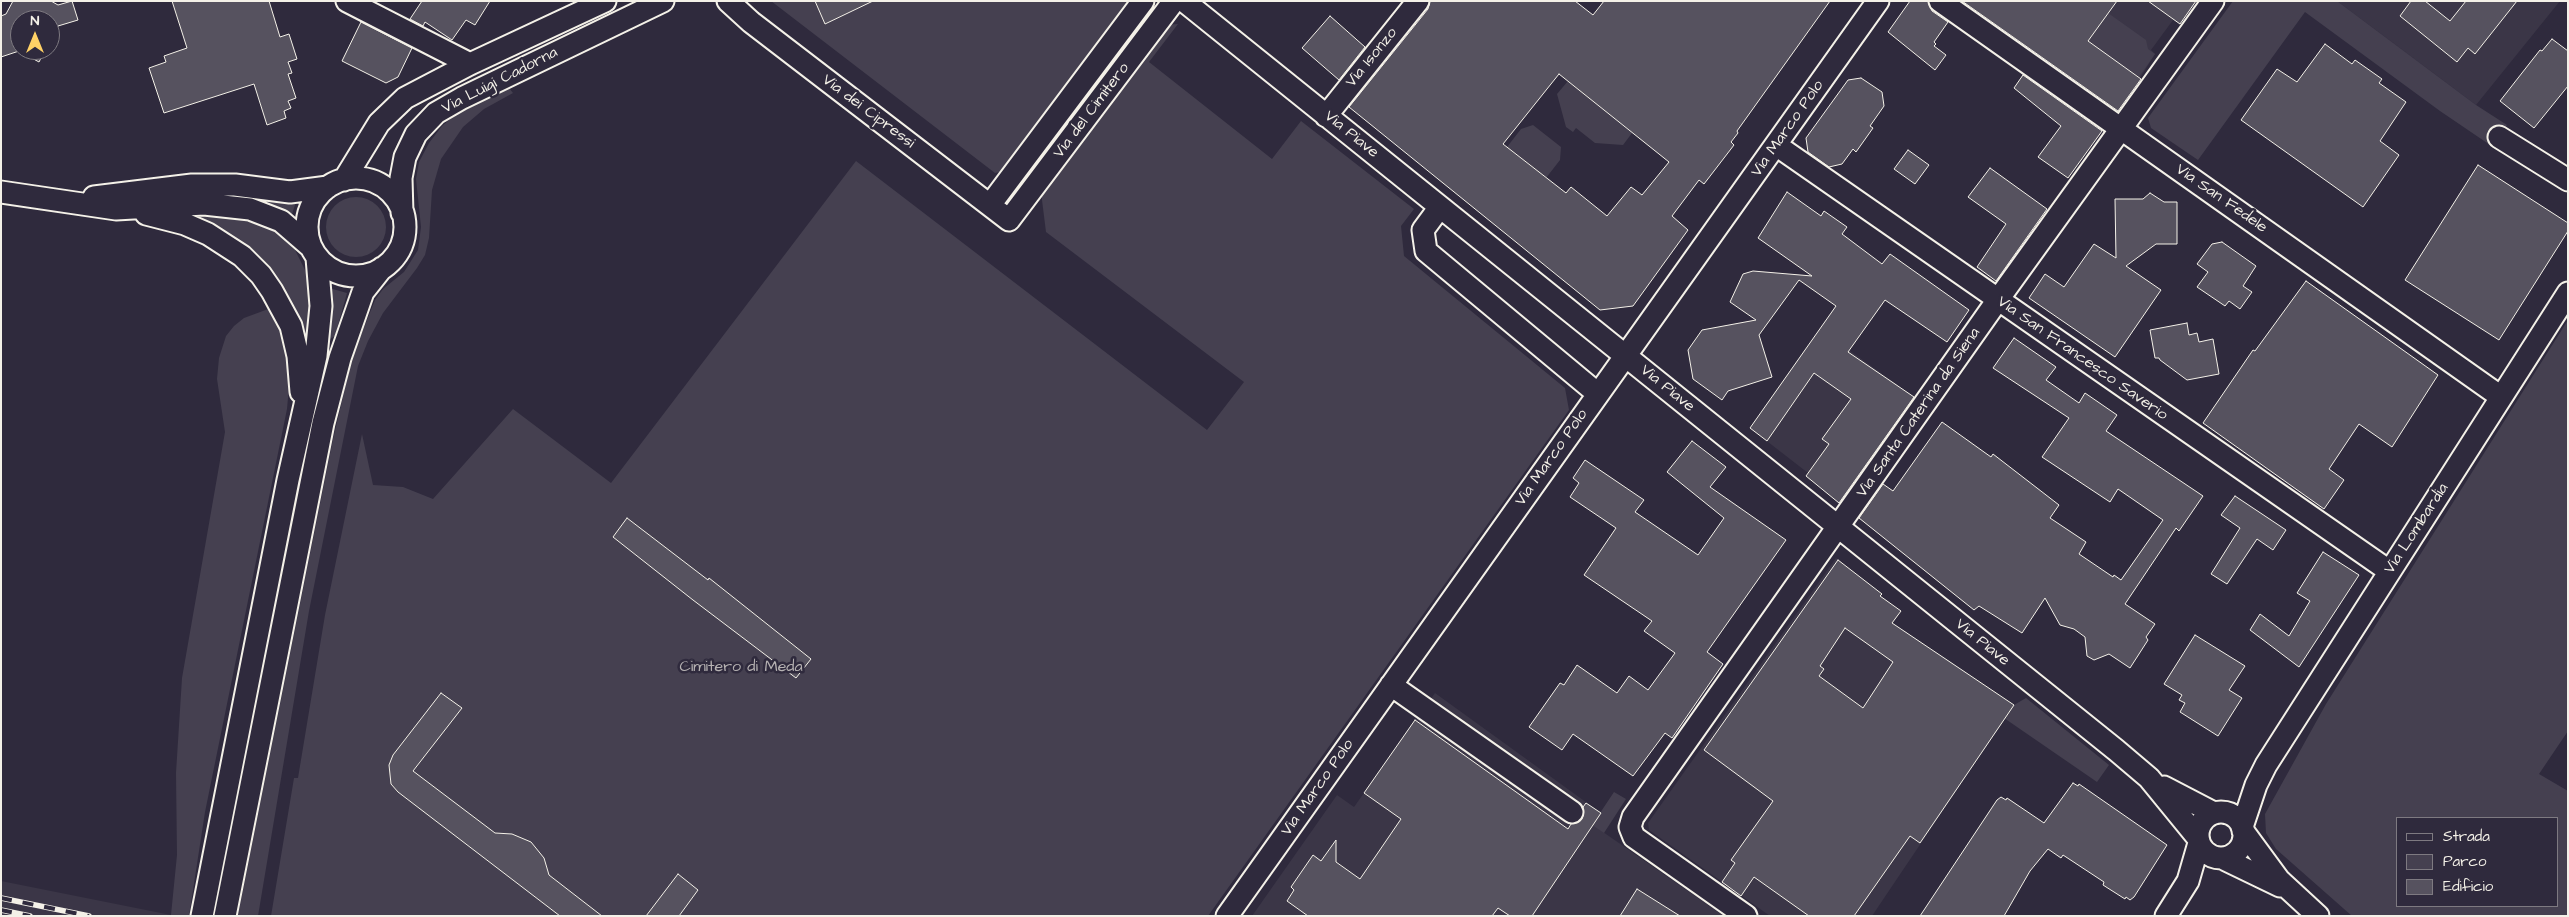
<!DOCTYPE html>
<html>
<head>
<meta charset="utf-8">
<style>
	body { margin:0 }
	#map { position:relative; width:2569px; height:917px; overflow:hidden; background:#2f2a3d; font-family:"Architects Daughter",sans-serif }
	canvas { display:block }
	.frame { position:absolute; inset:0; border:2px solid #f4f1e8; pointer-events:none }
	.legend { position:absolute; left:2396px; top:817px; width:162px; height:90px; box-sizing:border-box; background:#2f2a3d; border:1px solid #7e7a81; margin:0; padding:6px 9px; list-style:none; font-size:15px; color:#f4f1e8 }
	.legend li { display:flex; align-items:center; gap:10px; height:25px }
	.legend b { width:25px; border:1px solid #7e7a81 }
	.north { position:absolute; left:10px; top:10px; width:50px; height:50px; box-sizing:border-box; background:#2f2a3d; border:1px solid #7e7a81; border-radius:50%; rotate:0deg; font-size:14px; font-weight:700; line-height:20px; text-align:center; color:#f4f1e8 }
	.north::after { content:''; display:block; margin:auto; width:18px; height:22px; background:#ffd166; clip-path:polygon(50% 0,100% 100%,50% 72%,0 100%) }
</style>
</head>
<body>
<div id="map">
<canvas width="2569" height="917"></canvas>
<div class="frame"></div>
<ul class="legend">
<li><b style="height:6px;background:#2f2a3d"></b>Strada</li>
<li><b style="height:14px;background:#454050"></b>Parco</li>
<li><b style="height:14px;background:#56525f"></b>Edificio</li>
</ul>
<div class="north">N</div>
</div>
<script>
const g = document.querySelector('canvas').getContext('2d');
g.lineJoin = 'round';
function paint(path, color) { g.fillStyle = color; g.fill(path, 'evenodd'); }
const shape = rows => new Path2D(rows.map(r => 'M' + r).join(''));
function trace(path, color, width, dash) { g.strokeStyle = color; g.lineWidth = width; g.lineCap = dash ? 'butt' : 'round'; g.setLineDash(dash || []); g.stroke(path); }
function drawText(font, color, halo, rows, align = 'center') {
  g.font = font + ' "Architects Daughter",sans-serif'; g.lineWidth = 5; g.setLineDash([]); g.textBaseline = 'middle'; g.strokeStyle = halo; g.fillStyle = color; for (const [text, x, y, turn = 0] of rows) {
    g.save(); g.translate(x, y); g.rotate((+turn || 0) * Math.PI / 180); g.textAlign = isNaN(turn) ? turn : align; if (halo) g.strokeText(text, 0, 0); g.fillText(text, 0, 0); g.restore();
  }
}
const built = shape([
	[1962,1,2196,1,2180,24,2173,20,2151,50,2155,54,2118,113],
	[2337,1,2560,1,2476,105],
	[1820,329,1914,397,1839,502,1806,477,1808,473,1750,428],
	[1836,558,1882,594,1881,596,1901,611,1893,623,2014,705,1872,916,1770,916,1649,830,1648,823],
	[1435,693,1601,813,1593,825,1724,916,1252,916,1337,795,1354,807],
	[1,881,171,915,174,916,1,916]
]);
const green = shape([
	[771,1,1134,1,1004,171,995,173],
	[2233,1,2337,1,2476,105,2507,125,2493,147,2440,111,2305,12,2198,160,2151,128,2148,118],
	[2108,13,2146,40,2148,49,2155,54,2139,77,2088,41],
	[1178,24,1149,62,1272,159,1301,121,1414,209,1401,226,1404,256,1565,388,1569,410,1208,916,271,916,294,778,298,778,325,615,362,434,373,485,403,487,433,499,513,409,611,483,856,161,1207,430,1244,382,1046,232,1041,192,1165,25],
	[1568,81,1632,133,1623,145,1595,143,1576,128,1573,132,1566,127,1557,94],
	[509,88,513,93,484,109,463,127,441,159,432,190,429,238,425,255,417,268,383,313,368,341,358,366,309,611,258,916,238,915,333,439,353,355,375,300,383,289,404,272,418,250,421,227,416,179,419,162,429,143,442,126,455,115],
	[1533,125,1561,147,1560,160,1546,178,1507,147,1521,129],
	[201,192,296,202,291,217],
	'326 227a30 30 0 1 1 60 0a30 30 0 1 1-60 0Z',
	[220,212,275,225,291,242,309,278,313,292,308,337,303,336,295,313,283,289,195,216,195,214],
	[329,288,347,293,335,336,330,339,327,337],
	[271,308,286,344,290,375,287,409,205,812,189,916,174,916,171,915,177,855,176,773,182,678,225,432,217,379,219,358,226,336,234,326,244,318],
	[2568,320,2568,731,2539,774,2568,791,2568,916,2352,916,2276,849,2266,833,2265,814,2326,704],
	[2398,818,2558,818,2558,906,2398,906],
	[2026,698,2109,765,2097,782,2004,718,2014,705],
	[1614,792,1626,799,1604,833,1592,825]
]);
const building = shape([
	[13,1,51,1,58,5,72,1,78,20,58,26,50,42,50,20,20,20,20,50,45,50,39,62,19,51,1,57,1,16,6,14,13,1],
	[172,1,269,1,280,37,289,34,297,59,288,62,292,73,288,74,296,98,288,101,291,108,284,111,286,118,267,125,254,84,164,113,149,68,166,62,164,56,187,48,172,1],
	[422,1,490,1,475,25,466,20,452,40,425,22,423,26,410,19,422,1],
	[815,1,873,1,825,24,815,1],
	[1430,1,1575,1,1593,15,1604,1,1830,1,1737,131,1738,133,1731,142,1734,145,1704,184,1699,180,1672,216,1688,230,1633,306,1600,310,1349,107,1428,9,1430,1],
	[1559,74,1669,162,1642,195,1631,187,1607,216,1571,187,1566,193,1503,144,1559,74],
	[1910,1,1928,1,1932,11,1948,22,1934,42,1936,44,1934,46,1946,55,1935,70,1888,32,1910,1],
	[1962,1,2117,1,2088,41,2141,79,2118,111,1962,1],
	[2148,1,2196,1,2180,24,2148,1],
	[2411,1,2425,1,2450,21,2466,1,2517,1,2475,54,2468,48,2457,62,2400,16,2411,1],
	[1330,16,1365,47,1339,80,1302,48,1330,16],
	[361,22,412,48,398,77,386,83,342,61,361,22],
	[2552,39,2568,51,2568,86,2534,128,2500,101,2540,50,2542,51,2552,39],
	[2325,44,2352,64,2355,60,2382,79,2379,83,2406,102,2380,141,2399,155,2363,207,2241,120,2277,69,2297,82,2325,44],
	[2023,75,2102,131,2068,178,2038,157,2061,126,2014,88,2023,75],
	[1861,78,1882,92,1884,106,1870,126,1873,128,1856,152,1853,149,1842,164,1829,167,1808,152,1806,138,1848,80,1861,78],
	[1908,150,1929,165,1915,184,1894,169,1908,150],
	[2478,165,2568,223,2568,231,2499,340,2405,280,2478,165],
	[1990,168,2047,209,1996,281,1977,267,2006,224,1968,197,1990,168],
	[1787,192,1821,216,1824,211,1847,227,1842,234,1882,264,1890,254,1969,310,1947,342,1885,300,1848,352,1914,397,1839,503,1806,476,1829,444,1822,439,1851,399,1814,373,1767,441,1750,428,1836,306,1799,280,1759,335,1772,377,1728,391,1722,400,1693,379,1688,350,1702,330,1756,320,1730,302,1743,274,1753,271,1812,276,1758,238,1787,192],
	[2150,193,2164,202,2177,202,2177,244,2156,244,2126,266,2161,290,2115,357,2029,298,2045,274,2064,287,2094,244,2116,258,2115,199,2143,199,2150,193],
	[2222,242,2256,266,2243,286,2252,292,2240,309,2229,301,2225,306,2197,287,2208,272,2197,264,2212,244,2222,242],
	[2306,281,2438,375,2392,447,2359,424,2329,469,2344,480,2324,509,2203,423,2253,350,2255,351,2306,281],
	[2187,323,2189,335,2197,333,2199,342,2213,339,2219,374,2187,380,2160,360,2159,358,2155,358,2150,330,2187,323],
	[2014,338,2056,367,2046,380,2079,403,2085,393,2117,415,2106,431,2203,496,2179,531,2176,528,2125,604,2155,624,2146,637,2148,640,2130,668,2109,654,2094,660,2087,656,2085,637,2074,629,2060,625,2045,598,2022,633,1979,606,1974,610,1859,518,1883,484,1893,491,1942,422,1991,457,1993,454,2059,505,2050,518,2086,542,2079,554,2113,577,2114,575,2121,580,2163,520,2118,489,2110,502,2042,457,2069,418,1993,368,2014,338],
	[1692,441,1726,467,1710,487,1786,540,1707,652,1723,664,1672,738,1665,733,1633,776,1573,734,1562,750,1529,727,1560,683,1564,685,1577,665,1617,693,1629,676,1648,690,1675,653,1644,631,1652,621,1584,575,1616,528,1570,497,1579,483,1573,478,1585,460,1644,500,1635,512,1698,555,1724,518,1667,472,1692,441],
	[2235,496,2286,530,2273,550,2257,539,2227,584,2211,574,2240,528,2221,515,2235,496],
	[627,518,708,580,709,578,811,659,796,678,693,600,613,537,627,518],
	[2323,552,2359,575,2299,667,2250,630,2260,614,2289,636,2310,601,2297,593,2323,552],
	[1838,560,1882,594,1880,596,1901,611,1892,623,2014,705,1920,843,1910,836,1854,916,1809,916,1754,877,1741,896,1722,882,1735,863,1731,860,1773,801,1704,750,1838,560],
	[1845,628,1893,662,1863,708,1819,676,1824,669,1820,666,1845,628],
	[2195,635,2245,666,2229,690,2242,698,2218,736,2180,712,2185,703,2179,700,2182,695,2164,684,2195,635],
	[441,693,462,708,413,771,495,833,512,834,531,842,544,858,549,875,602,916,560,916,398,792,391,784,389,765,393,755,441,693],
	[1415,720,1568,829,1571,824,1582,819,1583,807,1586,803,1601,813,1532,916,1510,916,1498,908,1492,916,1308,916,1287,901,1294,890,1291,887,1313,855,1321,861,1336,840,1336,862,1360,879,1401,819,1364,793,1415,720],
	[2073,783,2078,786,2079,784,2167,845,2134,897,2130,900,2126,897,2125,899,2103,885,2104,882,2063,855,2061,858,2048,849,2030,871,2004,916,1920,916,1997,800,2001,797,2006,800,2007,798,2044,823,2073,783],
	[678,874,698,890,679,916,646,916,678,874],
	[1637,889,1680,916,1620,916,1637,889]
]);
const minor = shape([
	[347,1,470,64],
	[728,1,751,22,1009,220,1174,1],
	[1184,1,2116,750,2149,778,2198,838],
	[1940,1,2501,397],
	[1326,116,1418,1],
	[2499,137,2568,180],
	[1776,145,2389,571],
	'307 227a49 49 0 1 1 98 0a49 49 0 1 1-98 0Z',
	[344,180,379,123,405,98,470,64,605,1],
	[1,192,116,209,204,204,250,209,281,221,311,247],
	[94,197,192,185,235,185,290,192,328,187],
	[990,205,1143,1],
	[1440,207,1423,230,1426,251,1598,394],
	[402,213,401,178,405,157,416,134,436,113,462,98,663,1],
	[146,214,185,224,208,234,242,256,261,275,272,291,291,326,298,356,301,392],
	[1391,685,1572,812],
	[2164,787,2214,813],
	'2198 835a23 23 0 1 1 46 0a23 23 0 1 1-46 0Z',
	[2242,827,2256,785,2266,765,2568,293],
	[2243,831,2279,880,2318,916],
	[2222,858,2280,886],
	[202,916,288,480,316,356,321,306,317,258],
	[225,916,323,423,340,358,363,292,382,268],
	[1227,916,1878,1],
	[1746,916,1634,837,1630,827,1633,817,1997,301,2213,1],
	[2166,916,2188,881,2199,843]
]);
const rail = shape([
	[1,898,89,916],
	[1,910,30,916]
]);
const streetNames = [
	["Via Isonzo",1372,58,-51],
	["Via Luigi Cadorna",500,81,-27],
	["Via del Cimitero",1092,111,-53],
	["Via dei Cipressi",868,112,37],
	["Via Marco Polo",1788,129,-55],
	["Via Piave",1351,135,39],
	["Via San Fedele",2221,199,35],
	["Via San Francesco Saverio",2082,359,35],
	["Via Piave",1667,389,39],
	["Via Santa Caterina da Siena",1919,413,-55],
	["Via Marco Polo",1552,458,-55],
	["Via Lombardia",2417,529,-57],
	["Via Piave",1982,643,39],
	["Via Marco Polo",1318,788,-55]
];
const parkNames = [
	["Cimitero di Meda",741,668]
];
paint(built, '#3b3647');
paint(green, '#454050');
paint(building, '#56525f');
trace(building, '#f4f1e8', 1);
trace(minor, '#f4f1e8', 25);
trace(minor, '#2f2a3d', 21);
trace(rail, '#f4f1e8', 5.5);
trace(rail, '#2f2a3d', 4, [11]);
drawText('16px', '#f4f1e8', '#2f2a3d', streetNames);
drawText('16px', '#b7b3b3', '#2f2a3d', parkNames);
</script>
</body>
</html>
